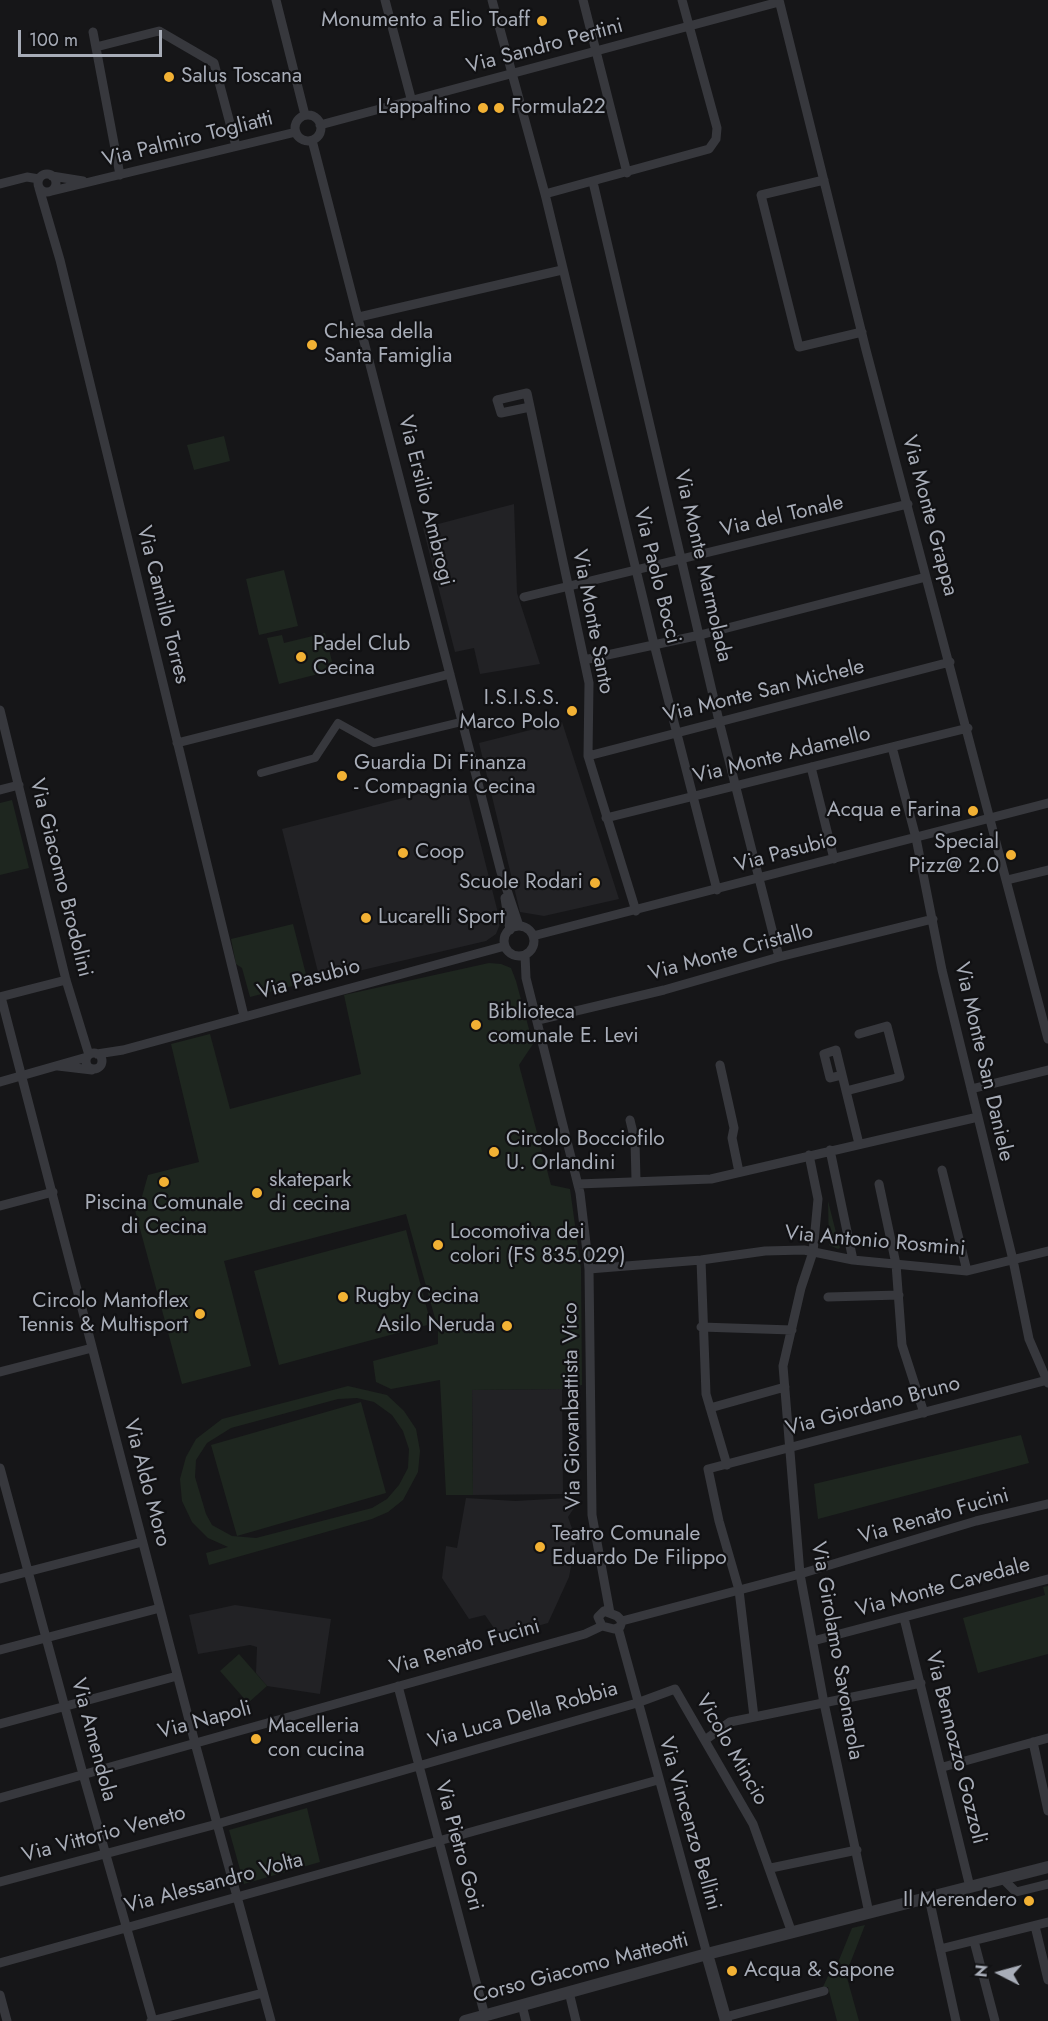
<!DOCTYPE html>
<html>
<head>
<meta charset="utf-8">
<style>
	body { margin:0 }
	#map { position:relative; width:1048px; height:2021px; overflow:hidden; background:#161618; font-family:Jost,sans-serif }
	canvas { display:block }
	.north { position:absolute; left:970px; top:1943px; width:60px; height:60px; -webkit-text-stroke:4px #111113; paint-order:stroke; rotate:276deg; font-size:16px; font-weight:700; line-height:24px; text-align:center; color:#a8adb8 }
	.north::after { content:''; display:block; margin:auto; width:21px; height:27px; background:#a8adb8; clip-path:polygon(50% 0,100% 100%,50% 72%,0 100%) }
	.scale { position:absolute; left:18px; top:30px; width:144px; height:27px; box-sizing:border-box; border:3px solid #a8adb8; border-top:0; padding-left:8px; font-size:18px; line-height:21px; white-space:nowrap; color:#a8adb8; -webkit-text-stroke:4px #111113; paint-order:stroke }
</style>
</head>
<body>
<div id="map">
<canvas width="1048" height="2021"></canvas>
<div class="north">N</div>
<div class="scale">100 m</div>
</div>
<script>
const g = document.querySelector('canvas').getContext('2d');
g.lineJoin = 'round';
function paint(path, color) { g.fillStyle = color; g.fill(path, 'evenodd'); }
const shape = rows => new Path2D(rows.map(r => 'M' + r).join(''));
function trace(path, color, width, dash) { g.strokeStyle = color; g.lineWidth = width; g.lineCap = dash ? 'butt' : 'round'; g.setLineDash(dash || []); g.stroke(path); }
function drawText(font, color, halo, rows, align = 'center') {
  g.font = font + ' Jost,sans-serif'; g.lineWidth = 4.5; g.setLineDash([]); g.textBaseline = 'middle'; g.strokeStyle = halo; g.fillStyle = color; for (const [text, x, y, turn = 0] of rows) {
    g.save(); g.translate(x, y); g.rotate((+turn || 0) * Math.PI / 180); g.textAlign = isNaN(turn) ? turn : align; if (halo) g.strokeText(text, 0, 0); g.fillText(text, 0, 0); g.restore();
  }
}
const built = shape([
	[514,504,517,593,540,664,480,674,474,648,455,652,423,528],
	[562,722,619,899,544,916,520,912,479,743],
	[465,782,498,913,500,924,496,934,486,941,320,980,282,829],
	[562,1389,563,1494,473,1495,472,1390],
	[466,1498,515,1501,568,1498,574,1508,568,1517,576,1540,569,1577,548,1623,512,1633,496,1631,485,1615,469,1619,442,1578,446,1546,457,1548],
	[235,1605,331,1619,320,1694,267,1686,256,1673,257,1647,250,1645,198,1654,189,1615]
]);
const green = shape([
	[224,436,230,461,194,470,187,445],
	[284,570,298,626,259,635,246,579],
	[325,633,334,670,279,684,267,638,282,635,284,643],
	[12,800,29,868,0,875,0,803],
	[293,924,308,982,250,997,242,968,236,964,231,939],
	[489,963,501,964,511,968,516,981,533,1044,519,1065,551,1185,570,1189,581,1268,582,1385,562,1389,472,1390,473,1495,446,1495,440,1380,391,1389,376,1382,373,1361,438,1344,438,1329,406,1214,224,1261,251,1366,182,1384,133,1203,141,1200,148,1175,199,1162,171,1044,210,1034,230,1109,361,1074,344,995],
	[828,1201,840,1248,838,1249,829,1245],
	[406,1230,431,1324,279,1365,254,1271],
	[348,1386,387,1395,404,1411,416,1429,420,1451,418,1472,403,1500,388,1512,372,1519,209,1565,206,1553,228,1547,208,1538,192,1522,182,1501,180,1479,186,1457,196,1439,222,1419],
	[357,1398,374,1402,392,1415,403,1431,409,1449,408,1468,399,1485,387,1499,372,1508,256,1538,232,1536,212,1525,206,1514,195,1477,196,1460,207,1443,231,1428,338,1399],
	[361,1402,386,1493,237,1536,211,1445],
	[1021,1435,1029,1463,818,1519,814,1484],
	[1048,1586,1048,1654,978,1673,963,1618,1045,1595,1043,1587],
	[239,1654,267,1686,248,1703,220,1671],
	[307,1808,320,1862,244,1884,229,1830],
	[865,1925,846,1974,859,2021,837,2021,828,1987,823,1987,833,1965,837,1965,852,1928]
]);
const pedestrian = shape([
	[261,773,315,758,338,723,374,743,461,722]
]);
const minor = shape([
	[276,0,305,115],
	[385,0,412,102],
	[492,0,545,194,654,644,717,890],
	[583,0,627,173],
	[779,0,866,350,1048,1039],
	[93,32,120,175],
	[96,47,159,31,214,63,236,146],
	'295 128a13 13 0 1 1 26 0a13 13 0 1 1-26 0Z',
	[320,125,779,2],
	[312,140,501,872,519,926],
	'38 183a9 9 0 1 1 18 0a9 9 0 1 1-18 0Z',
	[52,176,83,181],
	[824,180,761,195,799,347,862,332],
	[593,182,719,721,779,957],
	[0,184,27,177,39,179],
	[39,188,60,260,244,1016],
	[52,191,296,132],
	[545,194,709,149,716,139,717,128,682,0],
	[359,317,562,270],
	[530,407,501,413,497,400,527,393,530,407,589,683,588,756,636,911],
	[524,597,908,504],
	[584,660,700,635,926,577],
	[0,710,66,980,89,1055],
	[177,743,450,674],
	[892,747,916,838,942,970,1013,1260,1029,1339,1048,1383],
	[588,756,950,662],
	[811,767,834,859],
	[0,790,19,785],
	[606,818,968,728],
	[1007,880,1048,870],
	[505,898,510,930],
	'504 941a15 15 0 1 1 30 0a15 15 0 1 1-30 0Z',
	[533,936,1048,803],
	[525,955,526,978,580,1193,589,1269,592,1515,610,1613],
	[0,997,66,980],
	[1,997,195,1743,271,2021],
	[538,1020,664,990,779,957,933,919],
	'86 1061a8 8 0 1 1 16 0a8 8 0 1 1-16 0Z',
	[97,1054,123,1050,505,946],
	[720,1065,734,1128,732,1138,739,1172],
	[58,1066,92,1070],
	[842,1075,830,1078,824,1054,836,1050,859,1144],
	[0,1082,87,1057],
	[971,1089,1048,1070],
	[846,1091,900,1077,887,1026,859,1034],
	[630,1120,635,1141,636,1180],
	[830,1150,853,1260],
	[809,1155,818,1199,813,1252,801,1288,783,1366,800,1574,824,1703,869,1913],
	[942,1170,967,1271],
	[578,1184,711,1179,978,1117],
	[879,1184,896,1264,902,1345,924,1413],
	[0,1206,53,1192],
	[701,1260,706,1394,727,1465],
	[589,1269,701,1260,765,1251,804,1250,853,1260,967,1271,1048,1251],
	[828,1297,899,1295],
	[701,1327,792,1330],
	[0,1372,92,1348],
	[710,1408,785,1387],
	[0,1468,83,1774,153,2021],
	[0,1579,142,1542],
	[604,1611,617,1616,622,1621,620,1627,614,1629,602,1626,598,1617,604,1611],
	[904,1618,970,1887],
	[622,1621,800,1574,976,1521,1048,1504],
	[618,1628,707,1954],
	[813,1641,1048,1579],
	[0,1650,160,1608],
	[398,1686,485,2016],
	[754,1717,739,1590,719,1521,708,1469,1047,1380],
	[0,1724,177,1676],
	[705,1740,730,1722,921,1683],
	[1033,1742,1048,1811],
	[943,1767,1048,1738],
	[0,1798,585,1634,602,1626],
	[771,1868,857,1850],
	[1003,1879,1016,1892,1048,1884],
	[0,1882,217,1824,637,1703,675,1689,753,1824,792,1933],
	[929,1898,956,2021],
	[1035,1926,1048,1980],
	[974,1941,995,2021],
	[940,1949,1048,1922],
	[0,1963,658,1780],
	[569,1992,576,2021],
	[0,1995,7,2021],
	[522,2005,526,2021],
	[725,2017,824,1991],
	[151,2021,263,1993]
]);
const tertiary = shape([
	[707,1954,726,2021],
	[465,2021,707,1954,1048,1867]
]);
const markers = [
	[542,21,6,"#f2b134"],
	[169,77,6,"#f2b134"],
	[483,108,6,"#f2b134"],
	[499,108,6,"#f2b134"],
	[312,345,6,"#f2b134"],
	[301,657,6,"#f2b134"],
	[572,711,6,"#f2b134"],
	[342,776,6,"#f2b134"],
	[973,811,6,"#f2b134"],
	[403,853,6,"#f2b134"],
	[1011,855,6,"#f2b134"],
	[595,883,6,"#f2b134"],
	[366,918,6,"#f2b134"],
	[476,1025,6,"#f2b134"],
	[494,1152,6,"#f2b134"],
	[164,1182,6,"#f2b134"],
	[257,1193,6,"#f2b134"],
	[438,1245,6,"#f2b134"],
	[343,1297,6,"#f2b134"],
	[200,1314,6,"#f2b134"],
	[507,1326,6,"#f2b134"],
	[540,1547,6,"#f2b134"],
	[256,1739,6,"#f2b134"],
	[1029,1901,6,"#f2b134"],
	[732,1971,6,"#f2b134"]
];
const poiNames = [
	["Monumento a Elio Toaff",530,21,"right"],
	["Salus Toscana",181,77],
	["L'appaltino",471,108,"right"],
	["Formula22",511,108],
	["Chiesa della",324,333],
	["Santa Famiglia",324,357],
	["Padel Club",313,645],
	["Cecina",313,669],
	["I.S.I.S.S.",560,699,"right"],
	["Marco Polo",560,723,"right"],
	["Guardia Di Finanza",354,764],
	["- Compagnia Cecina",354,788],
	["Acqua e Farina",961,811,"right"],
	["Special",999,843,"right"],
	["Pizz@ 2.0",999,867,"right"],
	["Coop",415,853],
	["Scuole Rodari",583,883,"right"],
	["Lucarelli Sport",378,918],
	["Biblioteca",488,1013],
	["comunale E. Levi",488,1037],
	["Circolo Bocciofilo",506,1140],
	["U. Orlandini",506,1164],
	["skatepark",269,1181],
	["di cecina",269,1205],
	["Piscina Comunale",164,1204,"center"],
	["di Cecina",164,1228,"center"],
	["Locomotiva dei",450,1233],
	["colori (FS 835.029)",450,1257],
	["Rugby Cecina",355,1297],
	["Circolo Mantoflex",188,1302,"right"],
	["Tennis & Multisport",188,1326,"right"],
	["Asilo Neruda",495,1326,"right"],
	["Teatro Comunale",552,1535],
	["Eduardo De Filippo",552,1559],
	["Macelleria",268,1727],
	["con cucina",268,1751],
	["Il Merendero",1017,1901,"right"],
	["Acqua & Sapone",744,1971]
];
const streetNames = [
	["Via Sandro Pertini",545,47,-15],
	["Via Palmiro Togliatti",188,140,-14],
	["Via Ersilio Ambrogi",425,501,76],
	["Via Monte Grappa",929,516,75],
	["Via del Tonale",782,517,-13],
	["Via Monte Marmolada",702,566,77],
	["Via Paolo Bocci",656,576,76],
	["Via Camillo Torres",162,605,76],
	["Via Monte Santo",592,622,79],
	["Via Monte San Michele",764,692,-14],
	["Via Monte Adamello",782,756,-14],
	["Via Pasubio",786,853,-15],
	["Via Giacomo Brodolini",60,878,76],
	["Via Monte Cristallo",731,953,-15],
	["Via Pasubio",309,980,-15],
	["Via Monte San Daniele",983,1062,77],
	["Via Antonio Rosmini",875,1242,5],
	["Via Giovanbattista Vico",573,1406,-91],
	["Via Giordano Bruno",873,1407,-15],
	["Via Aldo Moro",146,1483,75],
	["Via Renato Fucini",934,1517,-16],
	["Via Monte Cavedale",943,1588,-15],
	["Via Renato Fucini",465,1648,-16],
	["Via Girolamo Savonarola",836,1651,80],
	["Via Luca Della Robbia",523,1716,-16],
	["Via Napoli",205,1721,-15],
	["Via Amendola",93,1740,75],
	["Via Bennozzo Gozzoli",955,1748,76],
	["Vicolo Mincio",731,1750,60],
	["Via Vincenzo Bellini",689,1824,74],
	["Via Vittorio Veneto",104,1835,-15],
	["Via Pietro Gori",458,1846,75],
	["Via Alessandro Volta",214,1884,-15],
	["Corso Giacomo Matteotti",581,1969,-15]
];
paint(built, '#222225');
paint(green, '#1e261f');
trace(pedestrian, '#37383d', 8);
trace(minor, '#37383d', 9);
trace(tertiary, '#37383d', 12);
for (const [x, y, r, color] of markers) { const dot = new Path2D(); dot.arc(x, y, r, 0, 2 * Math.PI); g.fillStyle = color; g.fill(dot); trace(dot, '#111113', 2); }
drawText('21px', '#a8adb8', '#111113', poiNames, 'left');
drawText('21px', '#a8adb8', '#111113', streetNames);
</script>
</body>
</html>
